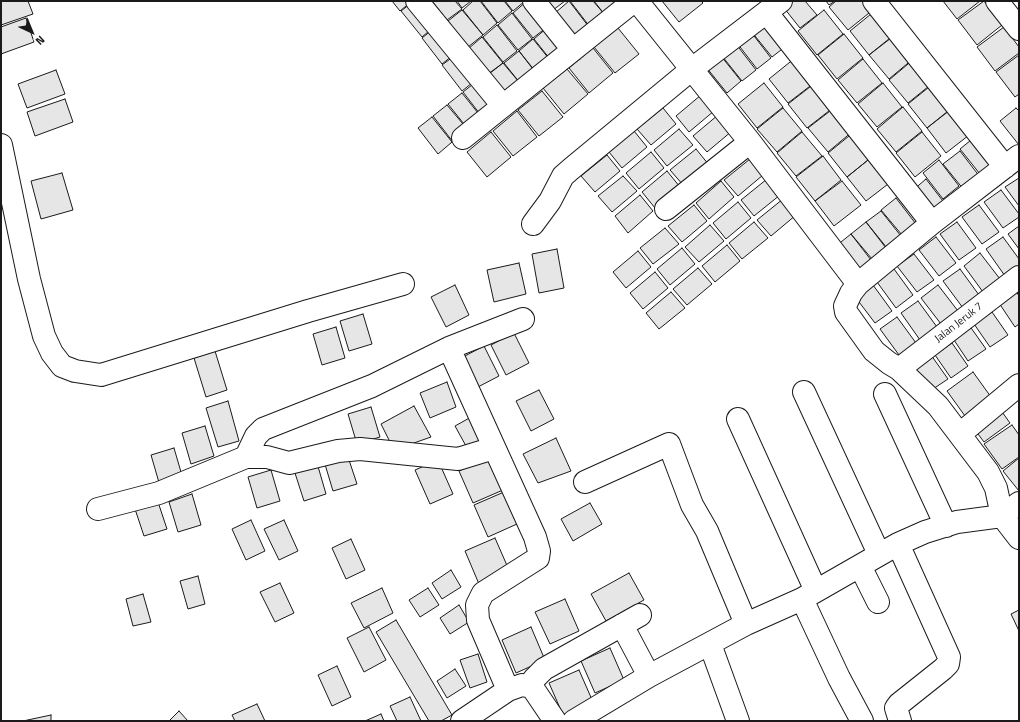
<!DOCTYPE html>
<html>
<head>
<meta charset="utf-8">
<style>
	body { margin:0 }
	#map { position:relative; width:1020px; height:722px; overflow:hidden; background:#fff; font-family:"Titillium Web",sans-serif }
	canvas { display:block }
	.frame { position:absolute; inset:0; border:2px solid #1a1a1a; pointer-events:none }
	.north { position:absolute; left:12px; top:12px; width:40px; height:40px; -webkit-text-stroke:3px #fff; paint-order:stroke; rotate:136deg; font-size:11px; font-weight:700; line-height:16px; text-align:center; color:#1a1a1a }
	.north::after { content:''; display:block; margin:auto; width:14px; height:18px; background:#1a1a1a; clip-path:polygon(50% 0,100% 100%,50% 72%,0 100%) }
</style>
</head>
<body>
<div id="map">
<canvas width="1020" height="722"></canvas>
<div class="frame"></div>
<div class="north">N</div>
</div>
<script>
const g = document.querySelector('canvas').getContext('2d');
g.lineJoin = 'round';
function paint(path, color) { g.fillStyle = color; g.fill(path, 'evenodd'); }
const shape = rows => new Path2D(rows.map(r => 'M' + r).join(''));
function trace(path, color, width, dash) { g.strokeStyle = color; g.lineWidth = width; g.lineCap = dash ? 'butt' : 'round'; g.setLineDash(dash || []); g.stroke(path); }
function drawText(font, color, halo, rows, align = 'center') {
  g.font = font + ' "Titillium Web",sans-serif'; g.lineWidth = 3; g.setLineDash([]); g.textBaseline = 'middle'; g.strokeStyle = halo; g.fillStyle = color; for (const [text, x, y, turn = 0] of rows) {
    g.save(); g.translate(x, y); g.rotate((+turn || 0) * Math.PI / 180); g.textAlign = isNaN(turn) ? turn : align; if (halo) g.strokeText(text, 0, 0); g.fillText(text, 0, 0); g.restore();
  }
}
const building = shape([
	[1,1,28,1,33,14,1,25,1,1],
	[392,1,412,1,400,11,392,1],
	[414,1,436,25,422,37,401,11,414,1],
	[432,1,455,1,462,9,447,20,432,1],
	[457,1,471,1,462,8,457,1],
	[473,1,480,1,497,23,483,35,463,10,473,1],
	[481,1,504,1,512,11,498,23,481,1],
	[505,1,525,1,513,11,505,1],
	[527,1,547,27,533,38,513,13,527,1],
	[546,1,565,1,553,10,546,1],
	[569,1,589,27,575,39,555,13,569,1],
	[570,1,593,1,605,15,590,27,570,1],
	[594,1,618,1,605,15,594,1],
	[662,1,701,1,703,3,679,22,662,1],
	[783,1,805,1,817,15,800,28,780,3,783,1],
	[826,1,835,1,829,5,826,1],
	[836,1,868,1,874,9,848,30,829,7,836,1],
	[943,1,980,1,957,19,943,1],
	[984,1,1002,25,977,45,958,20,984,1],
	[462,10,483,35,468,47,448,21,462,10],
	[824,10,843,34,817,55,798,31,824,10],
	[876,10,895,34,869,55,850,31,876,10],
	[512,13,532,39,518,50,498,25,512,13],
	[26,18,34,42,1,54,1,27,26,18],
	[766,20,786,46,772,57,751,31,766,20],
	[497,25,517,51,503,62,483,37,497,25],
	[437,26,457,52,442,64,422,38,437,26],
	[548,27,568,53,554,64,534,39,548,27],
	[1004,27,1019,47,1019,53,995,71,977,47,1004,27],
	[618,28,639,54,615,73,594,47,618,28],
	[751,32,771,58,757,69,737,43,751,32],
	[844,34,863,58,837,79,818,55,844,34],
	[895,35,914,58,889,79,869,55,895,35],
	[482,37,503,63,488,74,468,49,482,37],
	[533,39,554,65,539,76,519,51,533,39],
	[736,44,756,70,742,81,722,56,736,44],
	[593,48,613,73,589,93,569,68,593,48],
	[519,51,539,77,524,88,504,63,519,51],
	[457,54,477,79,462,91,442,65,457,54],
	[1019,55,1019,94,1015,97,996,72,1019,55],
	[721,56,741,81,727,93,706,67,721,56],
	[795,58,814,83,788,103,769,79,795,58],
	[863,59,882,83,857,103,838,80,863,59],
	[914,59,934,82,908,103,889,80,914,59],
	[503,63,524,88,509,100,489,74,503,63],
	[567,69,588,94,564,114,543,88,567,69],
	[56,70,65,94,27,108,18,84,56,70],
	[477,81,497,106,483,118,463,92,477,81],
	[764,83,783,107,757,128,738,104,764,83],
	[815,83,834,107,807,128,788,104,815,83],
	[883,83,902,107,877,127,858,104,883,83],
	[934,83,953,107,927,128,908,104,934,83],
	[542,91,563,117,539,136,518,110,542,91],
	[462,93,482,118,468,129,448,104,462,93],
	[701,95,714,111,689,132,676,116,701,95],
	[65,99,73,122,35,136,27,112,65,99],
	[447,105,468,130,453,142,433,116,447,105],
	[903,107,922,131,896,152,877,129,903,107],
	[954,107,973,132,946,153,927,128,954,107],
	[663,108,676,124,651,145,637,129,663,108],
	[783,108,802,131,777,152,757,129,783,108],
	[834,108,853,131,828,152,808,128,834,108],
	[1016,108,1019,111,1019,145,1000,121,1016,108],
	[517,111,537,137,513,156,493,131,517,111],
	[718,115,732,131,707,152,693,136,718,115],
	[432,117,452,142,438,154,418,128,432,117],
	[679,129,693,145,667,166,654,150,679,129],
	[634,131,647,147,622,168,609,152,634,131],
	[491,132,511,157,487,177,467,152,491,132],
	[802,132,822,156,796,176,777,153,802,132],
	[854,132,873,156,847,177,828,153,854,132],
	[922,132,941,156,915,177,896,153,922,132],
	[976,136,996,161,980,174,960,149,976,136],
	[696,149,709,165,684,186,670,170,696,149],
	[960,151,980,177,964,190,943,164,960,151],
	[651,152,664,168,639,189,626,173,651,152],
	[607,155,620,171,595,192,581,176,607,155],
	[823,156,841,180,815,201,796,177,823,156],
	[873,156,892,181,866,201,847,177,873,156],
	[750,159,763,175,738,196,724,180,750,159],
	[939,160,959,186,943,199,923,173,939,160],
	[667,171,680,187,655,208,642,192,667,171],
	[62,173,73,210,41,219,31,181,62,173],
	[623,176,637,191,612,212,598,196,623,176],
	[1019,178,1019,206,1005,187,1019,178],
	[767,179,780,195,754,216,741,200,767,179],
	[926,179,946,205,932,216,912,191,926,179],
	[721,181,734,197,709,219,696,203,721,181],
	[842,181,861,205,834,226,815,201,842,181],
	[1001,190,1019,214,1019,217,1003,228,984,202,1001,190],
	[640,195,653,211,628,233,615,216,640,195],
	[896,198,916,224,902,235,881,210,896,198],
	[783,199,796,215,771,236,757,220,783,199],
	[738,202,751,218,726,239,713,223,738,202],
	[694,205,707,221,682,242,668,226,694,205],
	[979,205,999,232,982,244,962,217,979,205],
	[881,211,901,236,887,248,866,222,881,211],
	[754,222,768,238,742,259,729,243,754,222],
	[866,222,886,248,872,259,851,234,866,222],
	[957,222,976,248,959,260,940,234,957,222],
	[710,225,724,241,699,262,685,247,710,225],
	[1019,226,1019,249,1008,234,1019,226],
	[665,228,679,244,653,264,640,248,665,228],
	[851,234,871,260,857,271,836,246,851,234],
	[936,237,956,263,939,276,919,250,936,237],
	[1003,237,1019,259,1019,266,1005,276,986,249,1003,237],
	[727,245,740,261,715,282,702,266,727,245],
	[682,248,695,264,670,285,657,269,682,248],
	[557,249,564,288,539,293,532,254,557,249],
	[638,251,651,267,626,288,613,272,638,251],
	[980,253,1000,279,983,292,964,266,980,253],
	[914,254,934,280,917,292,897,266,914,254],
	[519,263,526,294,494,302,487,270,519,263],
	[698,268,712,284,687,305,673,289,698,268],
	[894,269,913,295,896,308,877,282,894,269],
	[960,269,979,295,963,308,943,281,960,269],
	[655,272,668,288,643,309,630,293,655,272],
	[455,285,469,315,446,327,431,297,455,285],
	[873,285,892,311,875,323,856,298,873,285],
	[938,285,958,311,941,324,921,298,938,285],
	[1016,291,1019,296,1019,324,1015,327,999,303,1016,291],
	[671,292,685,308,659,329,646,313,671,292],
	[918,301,937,327,920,340,901,313,918,301],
	[992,312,1008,335,990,347,974,324,992,312],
	[363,314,372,344,349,351,340,321,363,314],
	[897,317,916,343,899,355,880,329,897,317],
	[969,325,986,349,968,361,952,337,969,325],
	[336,327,345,358,322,365,313,334,336,327],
	[514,333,529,363,506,375,491,345,514,333],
	[952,343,968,366,951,378,935,355,952,343],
	[484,346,499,376,476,388,461,358,484,346],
	[215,351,227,390,206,397,194,358,215,351],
	[931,355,948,379,930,391,914,368,931,355],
	[973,372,991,397,965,416,947,391,973,372],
	[447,382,456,407,430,418,420,393,447,382],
	[539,390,554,419,531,431,516,401,539,390],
	[992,398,1010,423,984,442,966,418,992,398],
	[228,401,239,441,218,447,206,408,228,401],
	[414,406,431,437,394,450,381,424,414,406],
	[371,407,380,437,357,444,348,414,371,407],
	[473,416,489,442,466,446,455,426,473,416],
	[1012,425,1019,435,1019,457,1002,469,984,444,1012,425],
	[205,426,214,456,191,464,182,433,205,426],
	[556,438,571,471,538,483,523,454,556,438],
	[174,448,183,479,160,486,151,455,174,448],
	[347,454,357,484,333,491,324,461,347,454],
	[489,458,503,490,473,503,459,471,489,458],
	[1019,458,1019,491,1003,471,1019,458],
	[438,460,453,494,430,504,415,470,438,460],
	[317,463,326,494,304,501,294,470,317,463],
	[271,470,280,501,257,508,248,477,271,470],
	[504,492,517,524,488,537,474,505,504,492],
	[192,494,201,525,178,532,169,502,192,494],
	[157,499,167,529,144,536,134,506,157,499],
	[590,503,602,524,573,541,561,519,590,503],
	[251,520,265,551,246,560,232,529,251,520],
	[284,520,298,551,279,560,264,529,284,520],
	[495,538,509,570,479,584,465,551,495,538],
	[351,539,365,570,346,579,332,548,351,539],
	[451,570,461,587,442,599,432,583,451,570],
	[629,573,644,600,606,621,591,594,629,573],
	[198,576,205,604,188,609,180,581,198,576],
	[280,583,294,613,275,622,260,592,280,583],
	[382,588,393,613,364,628,351,603,382,588],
	[428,588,439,605,420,617,409,600,428,588],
	[143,594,151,622,133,626,126,599,143,594],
	[565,599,579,631,550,644,535,612,565,599],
	[459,605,469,622,450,634,440,618,459,605],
	[1019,610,1019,631,1011,614,1019,610],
	[396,620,452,715,441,721,429,721,376,632,396,620],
	[369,627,386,660,364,672,347,638,369,627],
	[531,627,545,660,516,673,502,640,531,627],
	[610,648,624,680,595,693,581,661,610,648],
	[478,654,487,682,470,688,460,660,478,654],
	[337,666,351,697,332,706,318,675,337,666],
	[455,669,466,686,447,698,437,681,455,669],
	[579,670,593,702,563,715,549,683,579,670],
	[410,697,421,721,397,721,390,706,410,697],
	[257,704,265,721,235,721,232,715,257,704],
	[179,711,188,721,169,721,179,711],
	[381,714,384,721,365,721,381,714],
	[51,715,51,721,23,721,51,715]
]);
const minor = shape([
	[417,1,503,106],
	[534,1,573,50],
	[637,1,750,142,858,284],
	[874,1,1005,167],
	[997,1,1019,29],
	[767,13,932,223],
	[463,138,634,1],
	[1,145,29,279,44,336,52,353,62,366,75,371,101,375,308,311,403,284],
	[1019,156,932,223,858,284,851,293,845,306,846,312,874,351,889,363,899,369,938,406,988,472,996,488,1002,516,1019,538],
	[666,209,750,142],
	[533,224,550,201,563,176,571,169,692,69,781,1],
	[449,348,535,537,539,551,538,558,483,593,477,605,478,620,508,690],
	[899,369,1019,277],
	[804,392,879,554],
	[885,394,946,526],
	[738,419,816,591],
	[960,434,1019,385],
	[246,457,267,457,289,463,338,451,360,449,458,459,494,448],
	[585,482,669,444,692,505,707,531,746,624],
	[98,509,159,493,246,457,256,436,263,429,372,386,449,348,523,319],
	[898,544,949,657,948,664,943,669,899,704,896,708,900,721],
	[860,566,878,602],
	[802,599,839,678,862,721],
	[622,625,649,676],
	[710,644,738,721],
	[532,687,534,679,544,669,640,615],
	[462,721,508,690,522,685,532,687,555,721],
	[574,721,649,676,746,624,802,599,898,544,925,532,957,522,1002,516,1019,503]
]);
const streetNames = [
	["Jalan Jeruk 7",959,323,-38]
];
paint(building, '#e6e6e6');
trace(building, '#1a1a1a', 1);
trace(minor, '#1a1a1a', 24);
trace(minor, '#fff', 22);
drawText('11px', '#1a1a1a', '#fff', streetNames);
</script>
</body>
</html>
